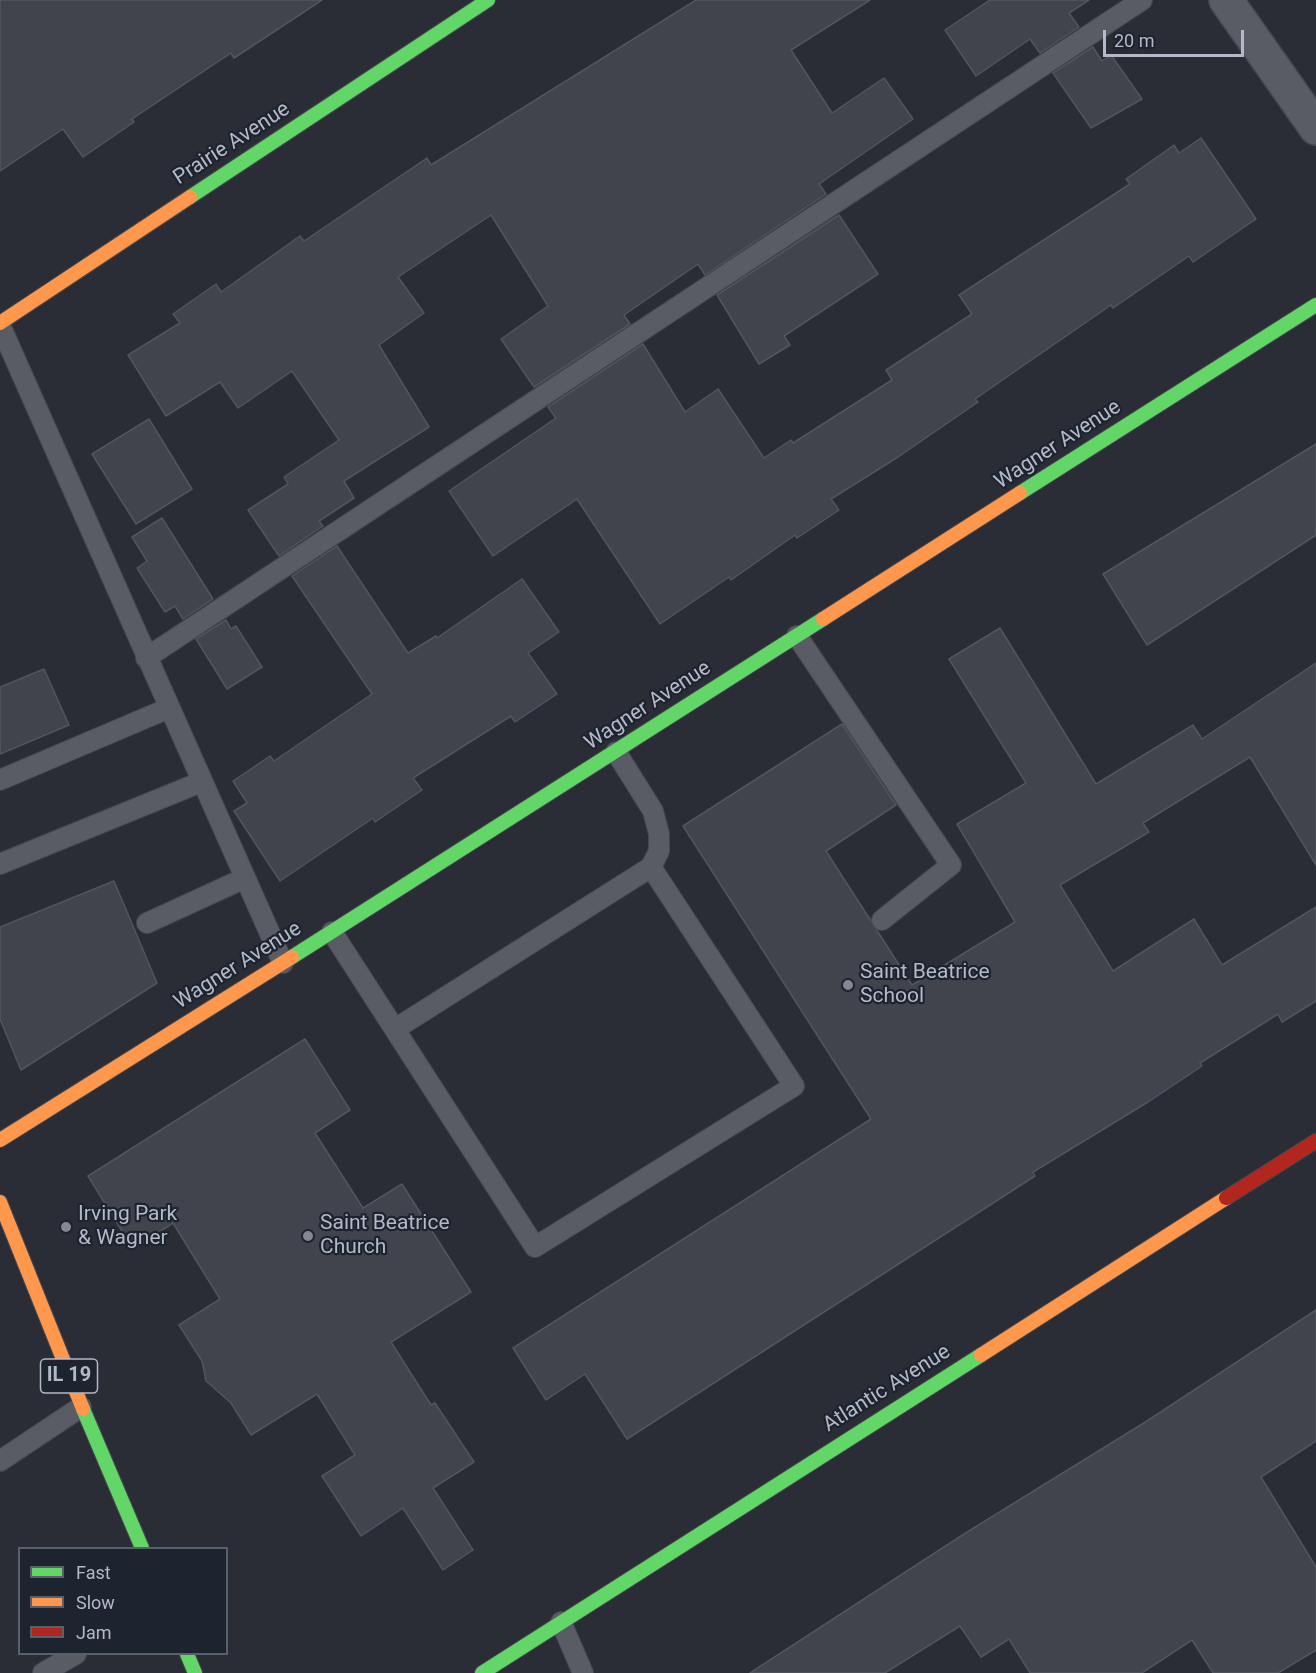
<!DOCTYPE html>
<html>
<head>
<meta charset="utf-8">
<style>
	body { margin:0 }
	#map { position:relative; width:1316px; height:1673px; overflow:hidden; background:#2a2d36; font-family:Roboto,sans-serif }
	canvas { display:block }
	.legend { position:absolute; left:18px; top:1547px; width:210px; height:108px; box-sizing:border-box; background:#1e2330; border:2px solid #5a5f6c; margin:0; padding:8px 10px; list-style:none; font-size:18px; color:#b4b9c7 }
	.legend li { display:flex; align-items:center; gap:12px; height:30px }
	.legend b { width:30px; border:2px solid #5a5f6c }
	.scale { position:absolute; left:1103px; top:30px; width:141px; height:27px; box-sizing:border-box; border:3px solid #b4b9c7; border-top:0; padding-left:8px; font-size:18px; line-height:21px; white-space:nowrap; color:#b4b9c7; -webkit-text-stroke:4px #1e2330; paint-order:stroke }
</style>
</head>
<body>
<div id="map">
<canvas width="1316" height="1673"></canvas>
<ul class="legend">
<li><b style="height:8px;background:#63d668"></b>Fast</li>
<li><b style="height:8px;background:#ff974d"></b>Slow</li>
<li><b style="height:8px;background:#b3261e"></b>Jam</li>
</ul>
<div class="scale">20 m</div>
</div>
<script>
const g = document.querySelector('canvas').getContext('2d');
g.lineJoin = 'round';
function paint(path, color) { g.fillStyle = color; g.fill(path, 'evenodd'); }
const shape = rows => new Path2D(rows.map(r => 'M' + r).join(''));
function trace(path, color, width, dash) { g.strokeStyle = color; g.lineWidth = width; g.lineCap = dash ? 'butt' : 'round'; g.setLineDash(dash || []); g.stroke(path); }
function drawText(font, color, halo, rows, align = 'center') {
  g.font = font + ' Roboto,sans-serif'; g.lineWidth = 4.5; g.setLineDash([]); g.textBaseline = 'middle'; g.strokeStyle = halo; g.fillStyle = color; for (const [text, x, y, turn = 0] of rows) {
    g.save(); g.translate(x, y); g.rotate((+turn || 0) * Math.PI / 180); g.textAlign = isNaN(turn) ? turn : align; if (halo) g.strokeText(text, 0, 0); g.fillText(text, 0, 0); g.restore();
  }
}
const building = shape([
	[0,0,322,0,234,58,231,53,132,119,134,122,83,157,63,129,0,171,0,0],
	[696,0,870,0,791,50,832,113,884,78,913,119,819,184,826,194,705,275,698,264,624,315,630,324,534,387,501,339,548,306,491,215,398,277,424,313,379,345,429,427,344,481,354,498,319,521,323,526,279,556,248,510,288,484,284,477,339,440,292,371,238,408,220,382,166,416,128,355,180,323,173,314,216,284,221,292,300,236,304,241,427,158,431,165,696,0],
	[990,0,1089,0,1069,13,1079,27,1040,53,1030,39,976,76,945,30,990,0],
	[1093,47,1102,61,1111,55,1142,99,1091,128,1053,73,1093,47],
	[1201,138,1256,219,1193,262,1189,256,1113,308,1111,305,975,399,978,402,898,457,831,499,839,510,797,538,795,535,731,580,729,577,660,624,577,499,493,556,449,491,556,418,548,407,643,344,685,412,718,389,764,458,791,440,793,443,892,380,886,370,972,314,959,295,1130,184,1126,179,1174,145,1179,153,1201,138],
	[839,215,878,274,784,336,790,345,759,364,717,295,839,215],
	[149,419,192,489,136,524,92,454,149,419],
	[1316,444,1316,535,1147,645,1103,574,1316,444],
	[162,518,213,599,183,619,175,606,165,612,137,568,147,561,132,537,162,518],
	[337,546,408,653,436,636,437,638,522,579,559,632,528,653,557,694,515,722,511,716,413,778,422,790,375,822,373,818,280,881,234,811,247,803,233,781,270,756,274,761,372,694,292,576,337,546],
	[226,620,231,629,236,626,262,667,227,689,196,639,226,620],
	[1000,628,1096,784,1193,725,1202,739,1316,663,1316,865,1250,757,1143,823,1149,832,1060,885,1113,971,1194,919,1222,965,1316,907,1316,1001,1282,1022,1278,1014,1200,1063,1202,1066,1148,1102,1033,1172,1035,1176,627,1439,585,1374,546,1400,513,1348,871,1119,683,826,842,724,896,805,826,851,912,985,1015,922,957,824,1026,783,949,659,1000,628],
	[44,669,69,725,0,754,0,687,44,669],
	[114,881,157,983,21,1070,0,1019,0,927,114,881],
	[305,1039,350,1110,315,1133,363,1208,402,1184,471,1292,391,1342,431,1405,435,1403,474,1462,433,1488,473,1550,443,1570,403,1508,361,1536,322,1476,355,1455,317,1394,251,1435,231,1403,206,1381,202,1361,179,1325,220,1299,173,1223,133,1249,88,1176,305,1039],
	[1316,1310,1316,1441,1261,1477,1316,1567,1316,1650,1278,1673,1213,1673,1192,1640,1142,1673,1030,1673,1009,1639,981,1657,960,1626,885,1673,750,1673,964,1534,1147,1421,1316,1310]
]);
const lane = shape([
	[0,325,283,963],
	[797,636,951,865,882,920],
	[146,658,1142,0],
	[0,780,169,708],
	[0,864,201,782],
	[147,923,245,878],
	[332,932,535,1247,794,1086,651,867],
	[395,1029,651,867,659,851,659,834,653,811,616,752],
	[0,1461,81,1407],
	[561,1622,583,1673],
	[43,1673,76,1654]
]);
const street = shape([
	[1226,0,1316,128]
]);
const fast = shape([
	[190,197,488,0],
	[1020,493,1316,305],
	[292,957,823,619],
	[83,1409,142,1548],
	[187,1654,195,1673],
	[482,1673,981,1355]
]);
const slow = shape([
	[0,323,190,197],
	[823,619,1020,493],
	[0,1140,292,957],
	[0,1202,83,1409],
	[981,1355,1226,1198]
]);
const jam = shape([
	[1226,1198,1316,1141]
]);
const markers = [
	[848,985,6,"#848894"],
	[66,1227,6,"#848894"],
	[308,1236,6,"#848894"]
];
const shields = [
	[69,1376,57]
];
const shieldNames = [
	["IL 19",69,1376]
];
const streetNames = [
	["Prairie Avenue",232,144,-33],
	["Wagner Avenue",1058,445,-33],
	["Wagner Avenue",648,706,-33],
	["Wagner Avenue",238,966,-32],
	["Atlantic Avenue",887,1389,-32]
];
const poiNames = [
	["Saint Beatrice",860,973],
	["School",860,997],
	["Irving Park",78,1215],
	["& Wagner",78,1239],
	["Saint Beatrice",320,1224],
	["Church",320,1248]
];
paint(building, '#41444c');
trace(building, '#51555d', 1.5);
trace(lane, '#46484f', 22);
trace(street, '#46484f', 36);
trace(fast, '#46484f', 16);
trace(slow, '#46484f', 16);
trace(jam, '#46484f', 16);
trace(lane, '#595c64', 20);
trace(street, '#595c64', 33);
trace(fast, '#63d668', 14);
trace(slow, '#ff974d', 14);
trace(jam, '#b3261e', 14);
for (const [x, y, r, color] of markers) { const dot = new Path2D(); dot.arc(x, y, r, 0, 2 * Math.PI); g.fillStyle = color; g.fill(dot); trace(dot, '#1e2330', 2); }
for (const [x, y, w] of shields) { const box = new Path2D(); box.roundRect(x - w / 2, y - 17, w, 34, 4.5); g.fillStyle = '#1e2330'; g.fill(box); trace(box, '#b4b9c7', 1.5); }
drawText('bold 20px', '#b4b9c7', null, shieldNames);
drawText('21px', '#b4b9c7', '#1e2330', streetNames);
drawText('21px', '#b4b9c7', '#1e2330', poiNames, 'left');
</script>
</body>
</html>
